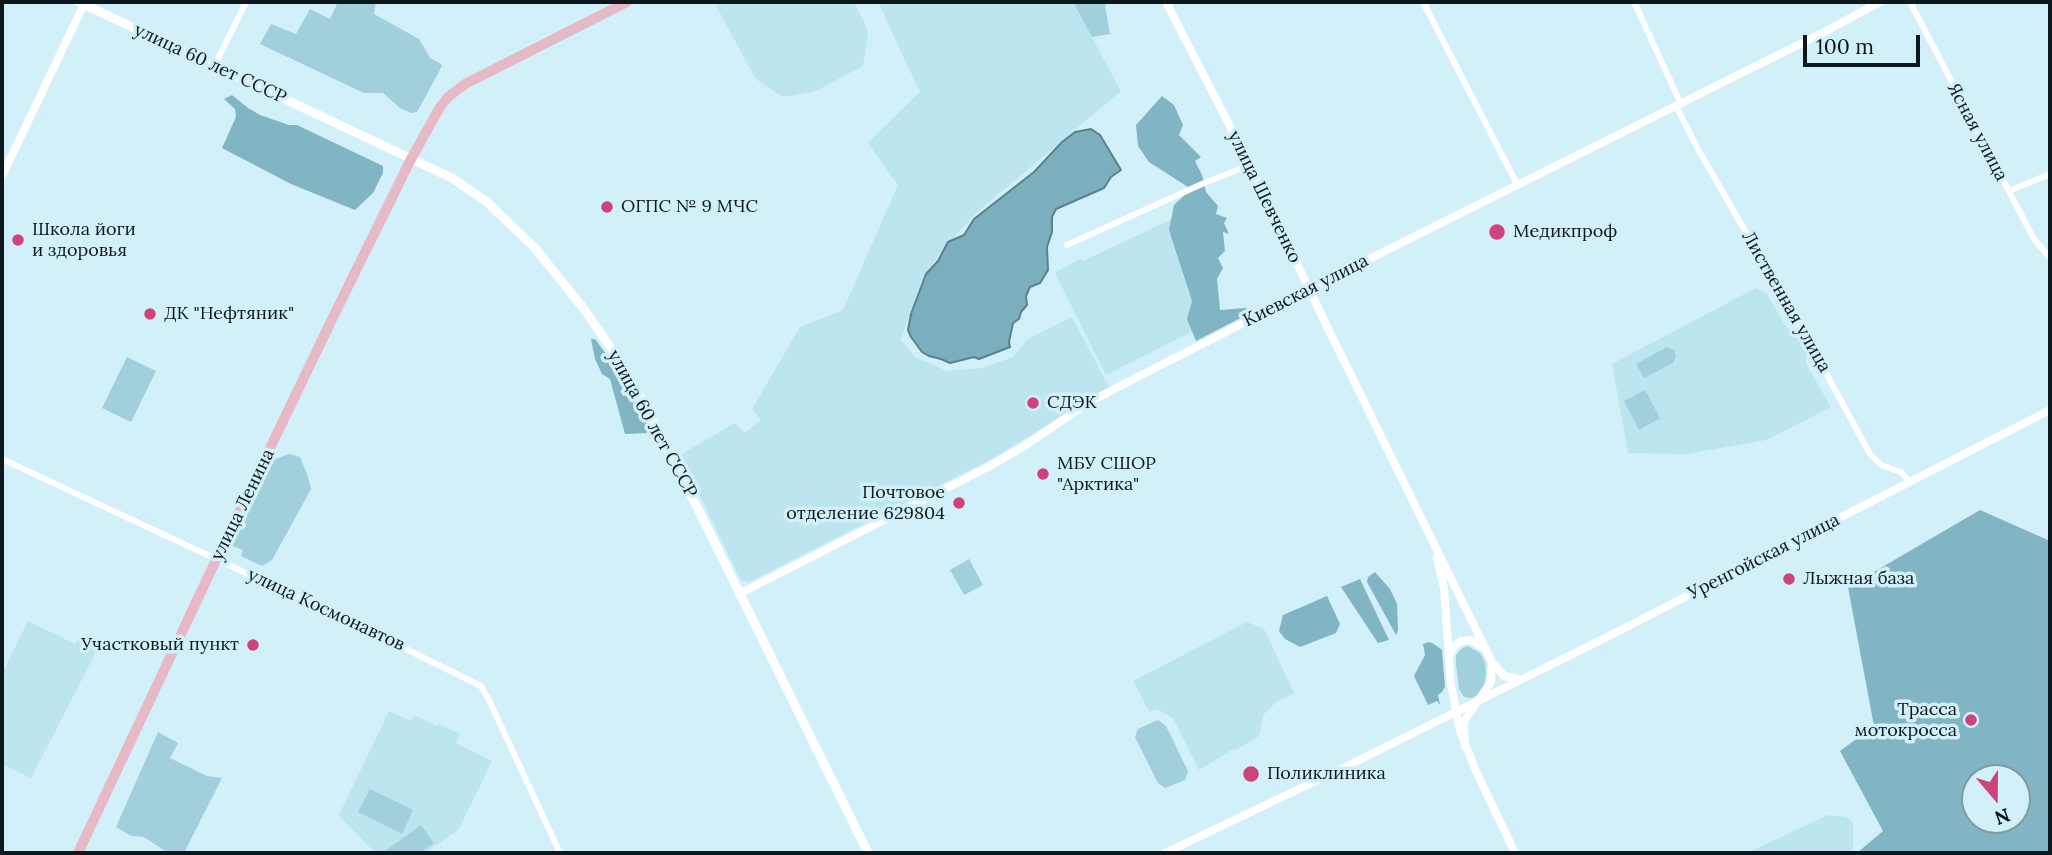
<!DOCTYPE html>
<html>
<head>
<meta charset="utf-8">
<style>
	body { margin:0 }
	#map { position:relative; width:2052px; height:855px; overflow:hidden; background:#d1f0f9; font-family:Lora,serif }
	canvas { display:block }
	.frame { position:absolute; inset:0; border:4px solid #0c181b; pointer-events:none }
	.north { position:absolute; left:1961px; top:764px; width:70px; height:70px; box-sizing:border-box; background:#d1f0f9; border:2px solid #829aa0; border-radius:50%; rotate:160deg; font-size:19px; font-weight:700; line-height:28px; text-align:center; color:#0c181b }
	.north::after { content:''; display:block; margin:auto; width:24px; height:32px; background:#ce447a; clip-path:polygon(50% 0,100% 100%,50% 72%,0 100%) }
	.scale { position:absolute; left:1803px; top:35px; width:117px; height:32px; box-sizing:border-box; border:4px solid #0c181b; border-top:0; padding-left:9px; font-size:21px; line-height:24px; white-space:nowrap; color:#0c181b; -webkit-text-stroke:5px #d1f0f9; paint-order:stroke }
</style>
</head>
<body>
<div id="map">
<canvas width="2052" height="855"></canvas>
<div class="frame"></div>
<div class="north">N</div>
<div class="scale">100 m</div>
</div>
<script>
const g = document.querySelector('canvas').getContext('2d');
g.lineJoin = 'round';
function paint(path, color) { g.fillStyle = color; g.fill(path, 'evenodd'); }
const shape = rows => new Path2D(rows.map(r => 'M' + r).join(''));
function trace(path, color, width, dash) { g.strokeStyle = color; g.lineWidth = width; g.lineCap = dash ? 'butt' : 'round'; g.setLineDash(dash || []); g.stroke(path); }
function drawText(font, color, halo, rows, align = 'center') {
  g.font = font + ' Lora,serif'; g.lineWidth = 7; g.setLineDash([]); g.textBaseline = 'middle'; g.strokeStyle = halo; g.fillStyle = color; for (const [text, x, y, turn = 0] of rows) {
    g.save(); g.translate(x, y); g.rotate((+turn || 0) * Math.PI / 180); g.textAlign = isNaN(turn) ? turn : align; if (halo) g.strokeText(text, 0, 0); g.fillText(text, 0, 0); g.restore();
  }
}
const built = shape([
	[724,2,854,2,868,31,863,66,816,91,783,97,756,79,716,6],
	[878,2,1073,2,1121,91,975,214,938,256,922,280,901,340,915,357,947,371,983,368,1013,357,1028,339,1072,317,1109,387,993,458,749,582,741,580,680,455,735,423,745,433,761,420,752,409,800,327,843,310,898,185,868,143,920,92],
	[1172,219,1219,318,1106,375,1055,273,1081,258,1083,261],
	[1756,288,1767,294,1786,327,1795,333,1806,352,1806,364,1831,407,1766,440,1686,454,1628,453,1612,364],
	[28,621,75,644,78,639,98,648,31,778,2,764,2,674],
	[1247,622,1264,629,1294,693,1276,702,1263,715,1259,736,1236,750,1233,749,1199,770,1173,718,1157,709,1149,712,1133,681],
	[389,711,411,721,414,715,437,726,439,724,460,734,456,743,492,761,458,830,425,853,375,853,339,815],
	[1828,815,1847,817,1853,823,1853,850,1847,853,1747,853]
]);
const green = shape([
	[338,2,376,2,374,14,419,39,430,58,441,64,442,66,417,112,411,113,400,108,383,93,364,93,260,44,271,24,296,34,310,9,330,19],
	[1073,2,1111,2,1105,5,1110,34,1092,37],
	[1667,347,1674,350,1676,356,1673,363,1644,378,1636,364],
	[127,357,156,371,131,422,102,408],
	[1645,390,1660,418,1639,430,1624,401],
	[289,454,300,457,307,474,311,489,272,560,262,566,241,556,243,550,232,546,273,460],
	[969,559,983,585,964,595,950,570],
	[1468,646,1480,653,1485,662,1486,673,1484,686,1478,695,1471,698,1464,697,1459,689,1456,664,1456,655,1462,648],
	[1158,720,1166,726,1188,771,1185,780,1165,788,1158,783,1135,737,1138,729],
	[158,732,178,743,170,758,207,776,222,778,184,853,168,853,144,837,131,836,116,827],
	[370,789,413,810,402,834,358,812],
	[421,825,434,843,420,853,386,853,385,851]
]);
const forest = shape([
	[232,95,248,108,260,115,289,125,297,125,383,166,383,173,373,193,355,210,291,184,222,148,236,117,235,109,224,99],
	[1162,96,1174,105,1183,125,1179,135,1201,157,1195,161,1202,175,1206,192,1218,206,1216,214,1227,218,1224,223,1229,234,1223,232,1225,251,1218,258,1223,268,1217,279,1220,310,1245,308,1254,311,1196,341,1187,319,1192,301,1169,230,1174,205,1191,189,1149,162,1138,146,1136,125],
	[591,339,595,339,617,369,650,428,647,433,625,434,610,379,602,374,595,359],
	[1980,510,2050,541,2050,853,1857,853,1883,831,1840,751,1874,726,1848,587],
	[1975,778,2017,778,2017,820,1975,820],
	[1375,572,1390,589,1397,604,1398,630,1396,635,1367,582,1368,577],
	[1360,579,1389,640,1378,643,1341,587],
	[1327,596,1340,624,1336,633,1300,647,1285,639,1279,631,1283,615],
	[1429,642,1434,644,1442,650,1445,687,1442,692,1438,695,1440,705,1437,701,1428,705,1414,676,1425,655,1423,644]
]);
const water = shape([
	[1091,129,1100,135,1121,170,1111,177,1104,188,1056,209,1052,217,1052,232,1047,247,1048,270,1040,283,1030,287,1026,296,1027,305,1021,312,1019,319,1013,323,1009,342,1010,347,979,359,974,357,950,363,941,359,929,356,922,352,911,337,908,330,911,314,926,274,938,261,948,242,964,235,974,219,1034,172,1062,142,1075,132,1091,129]
]);
const minor = shape([
	[1423,2,1518,186],
	[1634,2,1681,104],
	[1910,2,2034,239,2050,258],
	[214,67,246,2],
	[1676,106,1699,151,1808,340,1870,454,1881,465,1901,472,1910,482],
	[2009,191,2050,174],
	[1067,245,1202,184,1250,165],
	[2,459,355,624,481,686,489,700,560,853]
]);
const tertiary = shape([
	[1166,2,1250,165,1321,314,1492,662,1491,682,1466,718,1464,724,1465,747],
	[2,176,85,2],
	[1437,558,1444,588,1451,685,1460,731,1476,771,1515,853],
	[739,594,988,467,1026,445,1086,404,1122,385,1353,267,1828,30,1880,2],
	[1450,654,1455,645,1462,641,1471,640,1484,648],
	[1493,663,1504,676,1518,679],
	[1165,853,1345,767,1611,635,2050,410]
]);
const secondary = shape([
	[79,2,452,178,487,202,535,248,584,309,617,357,644,403,699,511,868,853]
]);
const primary = shape([
	[78,853,207,579,336,311,411,159,440,107,448,97,465,84,627,2]
]);
const markers = [
	[607,207,7,"#ce447a"],
	[1497,232,9,"#ce447a"],
	[18,240,7,"#ce447a"],
	[150,314,7,"#ce447a"],
	[1033,403,7,"#ce447a"],
	[1043,474,7,"#ce447a"],
	[959,503,7,"#ce447a"],
	[1789,579,7,"#ce447a"],
	[253,645,7,"#ce447a"],
	[1971,720,7,"#ce447a"],
	[1251,774,9,"#ce447a"]
];
const streetNames = [
	["улица 60 лет СССР",210,64,25],
	["Ясная улица",1977,132,62],
	["улица Шевченко",1264,197,64],
	["Киевская улица",1306,291,-27],
	["Лиственная улица",1786,302,60],
	["улица 60 лет СССР",652,424,61],
	["улица Ленина",243,505,-64],
	["Уренгойская улица",1764,557,-27],
	["улица Космонавтов",326,610,25]
];
const poiNames = [
	["ОГПС № 9 МЧС",621,207],
	["Школа йоги",32,230],
	["и здоровья",32,251],
	["Медикпроф",1513,232],
	["ДК \"Нефтяник\"",164,314],
	["СДЭК",1047,403],
	["МБУ СШОР",1057,464],
	["\"Арктика\"",1057,485],
	["Почтовое",945,493,"right"],
	["отделение 629804",945,514,"right"],
	["Лыжная база",1803,579],
	["Участковый пункт",239,645,"right"],
	["Трасса",1957,710,"right"],
	["мотокросса",1957,731,"right"],
	["Поликлиника",1267,774]
];
paint(built, '#bce5f0');
paint(green, '#a2cfdc');
paint(forest, '#81b5c4');
paint(water, '#7bafbd');
trace(water, '#5a828c', 2);
trace(minor, '#fff', 6);
trace(tertiary, '#fff', 8);
trace(secondary, '#fff', 9);
trace(primary, '#e7b9c7', 10);
for (const [x, y, r, color] of markers) { const dot = new Path2D(); dot.arc(x, y, r, 0, 2 * Math.PI); g.fillStyle = color; g.fill(dot); trace(dot, '#d1f0f9', 2.5); }
drawText('18px', '#0c181b', '#d1f0f9', streetNames);
drawText('18px', '#0c181b', '#d1f0f9', poiNames, 'left');
</script>
</body>
</html>
